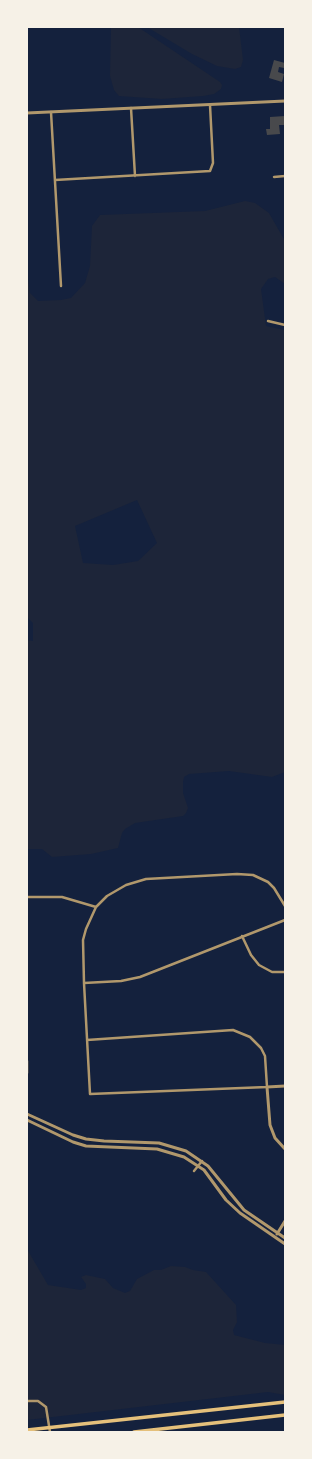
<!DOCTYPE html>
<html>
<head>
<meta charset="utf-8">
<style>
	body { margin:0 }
	#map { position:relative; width:312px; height:1459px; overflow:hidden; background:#14213d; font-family:Figtree,sans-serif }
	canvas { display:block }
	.frame { position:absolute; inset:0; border:28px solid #f6f1e7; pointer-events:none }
</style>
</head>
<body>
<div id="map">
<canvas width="312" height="1459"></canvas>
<div class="frame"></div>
</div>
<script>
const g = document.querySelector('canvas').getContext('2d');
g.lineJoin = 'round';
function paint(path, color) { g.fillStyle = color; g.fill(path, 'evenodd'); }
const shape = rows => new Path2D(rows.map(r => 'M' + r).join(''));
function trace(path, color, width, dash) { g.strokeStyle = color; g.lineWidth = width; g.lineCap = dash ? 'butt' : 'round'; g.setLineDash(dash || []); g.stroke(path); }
const green = shape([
	[111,27,138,27,220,82,222,85,221,89,214,94,203,96,162,99,119,96,114,90,110,76],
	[147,27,239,27,243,60,241,67,235,69,217,66,192,54],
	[245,201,255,203,269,213,285,241,285,284,275,277,268,279,261,289,266,326,285,330,285,772,272,777,229,771,189,774,184,777,183,782,183,793,188,808,186,813,183,816,135,823,125,829,122,833,118,848,91,854,52,857,42,849,27,849,27,640,33,641,33,623,27,617,27,246,27,272,30,293,38,301,61,300,71,298,85,283,90,266,92,226,100,215,205,211],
	[137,500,157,543,138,561,113,565,83,563,75,526],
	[27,1249,48,1285,81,1290,86,1288,86,1284,81,1277,86,1275,105,1279,113,1288,125,1293,130,1291,137,1279,154,1270,161,1270,171,1266,185,1267,193,1270,206,1272,236,1305,237,1322,233,1330,234,1335,265,1343,285,1345,285,1395,268,1392,27,1420]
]);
const building = shape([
	[274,60,285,63,284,68,279,67,278,72,284,74,282,82,269,78],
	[285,116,285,125,279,125,280,134,267,135,266,129,270,129,270,117]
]);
const minor = shape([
	[131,108,135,176],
	[51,112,61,286],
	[274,177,285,176],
	[55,180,210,171,213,163,210,105],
	[268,321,285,325],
	[27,897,62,897,96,907],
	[242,936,251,955,259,965,272,972,285,972],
	[84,983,121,981,140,977,285,920],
	[87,1040,233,1030,250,1037,261,1048,265,1056,267,1087,90,1094,84,983,83,940,86,929,96,907,107,896,126,885,146,879,237,874,253,875,268,882,274,888,285,906],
	[27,1061,27,1073],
	[194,1171,202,1161],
	[27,1401,38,1401,46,1407,50,1432]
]);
const tertiary = shape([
	[27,113,285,101],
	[285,1086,267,1087,270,1125,275,1138,285,1149],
	[27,1114,73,1135,86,1139,104,1141,159,1143,186,1151,208,1166,244,1210,285,1238],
	[27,1120,73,1142,86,1146,157,1149,184,1157,204,1170,226,1200,240,1213,285,1244],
	[277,1234,285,1221]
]);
const primary = shape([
	[27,1430,285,1402],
	[134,1432,285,1415]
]);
paint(green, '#1d2539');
paint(building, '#48494c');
trace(minor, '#b1986c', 2.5);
trace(tertiary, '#b1986c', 3);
trace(primary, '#e5c07b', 3.5);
</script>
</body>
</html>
